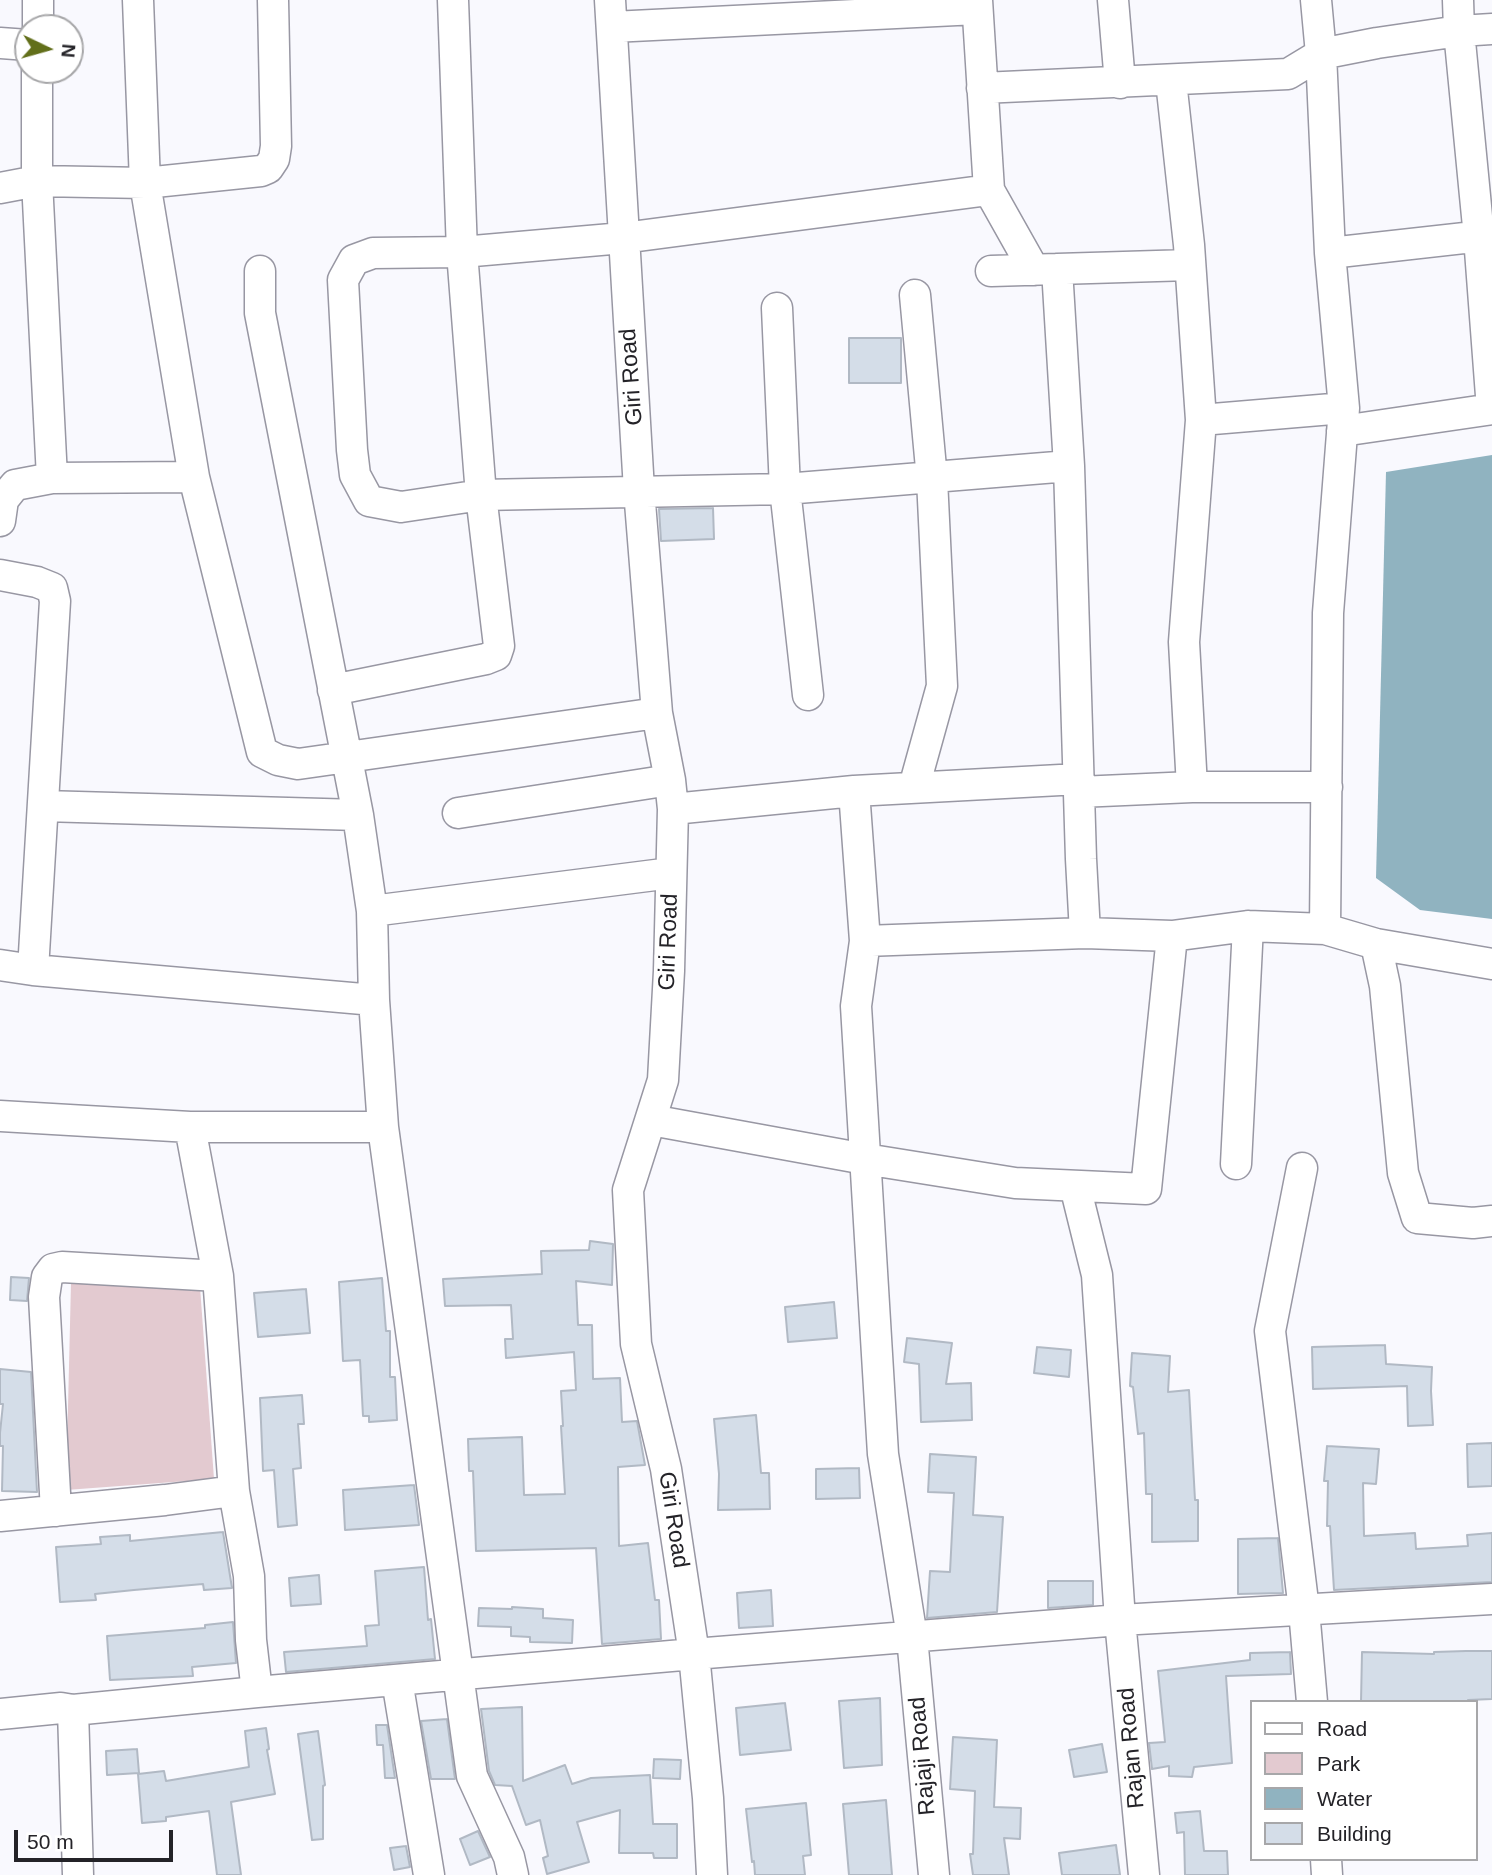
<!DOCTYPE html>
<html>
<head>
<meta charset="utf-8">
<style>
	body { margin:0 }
	#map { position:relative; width:1492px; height:1875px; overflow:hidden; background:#f9f9fe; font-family:Helvetica,sans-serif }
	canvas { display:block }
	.legend { position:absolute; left:1250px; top:1700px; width:228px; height:161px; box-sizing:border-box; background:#fff; border:2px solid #a7a7a9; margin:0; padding:9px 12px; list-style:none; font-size:21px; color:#242328 }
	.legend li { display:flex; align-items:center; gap:14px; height:35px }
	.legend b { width:35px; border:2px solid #a7a7a9 }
	.north { position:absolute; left:14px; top:14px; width:70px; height:70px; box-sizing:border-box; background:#fff; border:2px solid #a7a7a9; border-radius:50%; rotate:95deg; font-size:19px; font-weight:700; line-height:28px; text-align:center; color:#242328 }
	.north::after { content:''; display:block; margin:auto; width:24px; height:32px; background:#626f1a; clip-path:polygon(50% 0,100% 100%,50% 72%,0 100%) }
	.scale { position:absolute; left:14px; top:1830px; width:159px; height:32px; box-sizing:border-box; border:4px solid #242328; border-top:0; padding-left:9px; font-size:21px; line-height:24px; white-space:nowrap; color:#242328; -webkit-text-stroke:5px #fff; paint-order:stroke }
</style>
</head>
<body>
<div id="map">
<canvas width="1492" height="1875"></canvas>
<ul class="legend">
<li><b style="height:9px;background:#fff"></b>Road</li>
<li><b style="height:19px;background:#e3cad0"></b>Park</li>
<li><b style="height:19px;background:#90b3c0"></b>Water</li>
<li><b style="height:19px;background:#d4dde8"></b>Building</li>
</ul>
<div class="north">N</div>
<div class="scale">50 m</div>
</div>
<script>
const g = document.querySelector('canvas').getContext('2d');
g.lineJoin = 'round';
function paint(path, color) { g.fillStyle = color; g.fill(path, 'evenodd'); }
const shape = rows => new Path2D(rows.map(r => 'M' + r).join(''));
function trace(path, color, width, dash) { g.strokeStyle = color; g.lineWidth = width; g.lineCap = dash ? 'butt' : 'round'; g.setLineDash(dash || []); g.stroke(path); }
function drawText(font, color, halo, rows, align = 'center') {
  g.font = font + ' Helvetica,sans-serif'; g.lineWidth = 7; g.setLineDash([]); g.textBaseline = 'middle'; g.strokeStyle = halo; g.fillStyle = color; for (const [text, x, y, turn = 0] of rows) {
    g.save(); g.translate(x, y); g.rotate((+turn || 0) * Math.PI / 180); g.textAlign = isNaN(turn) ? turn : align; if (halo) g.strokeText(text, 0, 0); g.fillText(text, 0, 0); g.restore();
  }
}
const green = shape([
	[199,1273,214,1479,66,1490,71,1283]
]);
const water = shape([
	[1492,455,1492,919,1420,910,1376,878,1386,472]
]);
const building = shape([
	[849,338,901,338,901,383,849,383,849,338],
	[713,508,714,539,661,541,659,509,713,508],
	[590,1241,613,1244,612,1285,576,1281,578,1325,592,1325,593,1379,620,1378,622,1422,637,1421,645,1465,618,1467,619,1546,648,1543,655,1600,659,1600,661,1639,602,1644,596,1548,476,1551,473,1471,469,1471,468,1439,522,1437,524,1495,565,1494,561,1426,563,1426,561,1391,576,1390,574,1352,506,1358,505,1339,513,1339,511,1305,445,1306,443,1279,542,1274,541,1251,589,1250,590,1241],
	[11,1277,29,1278,27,1301,10,1300,11,1277],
	[382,1278,386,1331,390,1331,390,1377,395,1377,397,1420,369,1422,369,1416,363,1416,360,1360,343,1361,339,1282,382,1278],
	[306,1289,310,1333,258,1337,254,1293,306,1289],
	[834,1302,837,1338,788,1342,785,1307,834,1302],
	[907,1338,952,1343,946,1384,971,1383,972,1420,921,1422,919,1364,904,1362,907,1338],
	[1385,1345,1386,1364,1432,1367,1431,1391,1433,1425,1408,1426,1407,1386,1313,1389,1312,1347,1385,1345],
	[1037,1347,1071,1350,1069,1377,1034,1373,1037,1347],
	[1132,1353,1170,1356,1168,1392,1189,1390,1195,1500,1198,1500,1198,1541,1152,1542,1152,1494,1146,1494,1144,1433,1138,1434,1133,1387,1130,1386,1132,1353],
	[0,1369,31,1372,37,1492,2,1491,3,1446,0,1446,0,1433,3,1404,0,1404,0,1369],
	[302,1395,304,1424,298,1424,301,1468,293,1469,297,1525,278,1527,274,1470,263,1471,260,1398,302,1395],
	[756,1415,761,1473,769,1473,770,1509,718,1510,719,1474,714,1419,756,1415],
	[1492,1443,1492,1486,1468,1487,1467,1444,1492,1443],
	[1327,1446,1379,1449,1376,1484,1363,1483,1364,1536,1415,1533,1416,1549,1468,1546,1467,1535,1492,1533,1492,1582,1334,1590,1330,1526,1327,1526,1328,1481,1324,1481,1327,1446],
	[930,1454,976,1457,973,1515,1003,1517,997,1612,927,1618,930,1571,950,1572,954,1493,928,1492,930,1454],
	[859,1468,860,1498,816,1499,816,1469,859,1468],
	[414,1485,419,1525,345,1530,343,1490,414,1485],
	[223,1532,232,1588,204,1590,203,1584,134,1590,95,1594,96,1600,60,1602,56,1547,101,1544,100,1537,130,1535,130,1541,223,1532],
	[1278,1538,1283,1593,1238,1594,1238,1539,1278,1538],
	[424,1567,428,1620,431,1619,435,1659,286,1672,284,1652,367,1646,365,1626,379,1625,375,1571,424,1567],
	[319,1575,321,1604,291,1606,289,1578,319,1575],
	[1048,1581,1093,1581,1093,1605,1048,1608,1048,1581],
	[771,1590,773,1626,739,1628,737,1593,771,1590],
	[512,1607,543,1609,543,1618,573,1620,572,1643,530,1642,530,1637,511,1636,511,1627,478,1626,479,1608,512,1609,512,1607],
	[233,1622,236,1663,192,1667,193,1676,110,1680,107,1636,205,1628,205,1625,233,1622],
	[1466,1651,1492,1651,1492,1699,1468,1700,1468,1702,1361,1702,1362,1652,1434,1654,1434,1652,1466,1651],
	[1290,1652,1291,1674,1226,1676,1232,1763,1194,1767,1192,1777,1169,1776,1169,1766,1152,1769,1149,1743,1165,1742,1158,1671,1250,1660,1250,1653,1290,1652],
	[880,1698,882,1765,844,1768,839,1701,880,1698],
	[785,1703,791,1750,740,1755,736,1708,785,1703],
	[522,1707,523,1781,565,1765,572,1784,591,1778,650,1775,653,1824,677,1824,677,1858,654,1858,653,1853,619,1853,620,1810,577,1822,589,1862,547,1874,543,1858,548,1856,540,1820,526,1825,512,1786,495,1785,489,1771,481,1709,522,1707],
	[447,1719,455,1779,431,1779,421,1721,447,1719],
	[376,1725,387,1725,395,1778,385,1778,383,1745,377,1745,376,1725],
	[266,1728,269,1749,267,1750,275,1794,231,1802,241,1875,217,1875,209,1811,166,1817,166,1821,142,1823,138,1774,164,1771,166,1781,249,1767,245,1731,266,1728],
	[318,1731,325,1785,323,1786,323,1839,312,1840,298,1734,318,1731],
	[953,1737,997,1740,994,1807,1021,1808,1020,1839,1004,1838,1009,1875,973,1875,970,1854,973,1854,975,1791,950,1789,953,1737],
	[1102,1744,1107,1772,1074,1777,1069,1750,1102,1744],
	[137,1749,139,1773,107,1775,106,1751,137,1749],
	[654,1759,681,1760,680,1779,653,1778,654,1759],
	[886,1800,892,1875,849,1875,843,1804,886,1800],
	[806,1803,811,1855,803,1856,805,1875,755,1875,754,1861,752,1862,746,1809,806,1803],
	[1200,1811,1204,1851,1227,1851,1228,1875,1185,1875,1184,1832,1177,1833,1175,1813,1200,1811],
	[478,1831,490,1857,470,1865,460,1839,478,1831],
	[1116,1845,1120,1875,1062,1875,1059,1853,1116,1845],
	[406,1846,410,1867,394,1870,390,1848,406,1846]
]);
const minor = shape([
	[38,0,38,28],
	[138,0,145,183,194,477,262,752,278,760,298,764,657,713],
	[610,0,639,490,657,713,670,780,673,809,669,971,663,1080,628,1190,636,1344,666,1469,694,1654,708,1798,712,1875],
	[977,0,989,190,1034,270],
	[1113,0,1120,83],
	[1316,0,1321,54,1330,253],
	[1458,0,1459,31,1479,237,1492,409],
	[612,27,977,9],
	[0,43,28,45],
	[37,70,37,181,52,478],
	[1171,81,1189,245,1201,420,1184,642,1192,787,1327,787],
	[982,88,1288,74,1321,54,1377,43,1459,31,1492,29],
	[0,188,37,181,145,183,261,171,268,168,274,159,276,146,273,0],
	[989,190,623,238,462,252,373,253,354,260,343,280,352,450,355,475,369,501,401,507,481,495,785,489,1069,466,1081,859,1085,933],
	[1057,269,1069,466],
	[260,271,260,313,358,815,372,911,374,1000,383,1127,472,1776,509,1857,513,1875],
	[991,271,1190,265],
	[777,308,785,489,808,695],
	[1201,420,1344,408],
	[1342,431,1492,409],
	[0,521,3,500,15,485,52,478,194,477],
	[0,575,37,582,52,588,55,601,33,970],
	[333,690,486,659,496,655,499,646,481,495,462,252,453,0],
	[914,787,942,686,932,479,915,295],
	[854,791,1079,779],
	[1079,792,1192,787],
	[43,806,358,815],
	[673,809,854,791,865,941],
	[458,813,670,780],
	[372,911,671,873],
	[1325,929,1328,613,1344,408,1330,253,1492,235],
	[1376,944,1492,964],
	[0,965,33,970,374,1000],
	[0,1116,190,1127,383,1127],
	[651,1120,865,1159,1015,1183,1146,1189,1172,936],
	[190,1127,218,1276,234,1491],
	[1236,1164,1248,926],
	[1302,1168,1270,1331,1304,1610,1312,1702],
	[1075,1186,1097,1275,1120,1620,1144,1875],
	[56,1511,44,1297,47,1277,53,1269,62,1267,218,1276],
	[0,1516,165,1500,234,1491,249,1576,251,1640,257,1692],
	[397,1680,429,1875],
	[73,1710,78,1875],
	[0,1714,61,1708,73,1710,257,1692,694,1654,1120,1620,1492,1599],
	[1326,1859,1327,1875],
	[934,1875,912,1637,883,1454,856,1006,865,941,1085,933,1172,936,1248,926,1325,929,1376,944,1385,986,1403,1173,1417,1218,1473,1223,1492,1221]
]);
const streetNames = [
	["Giri Road",632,377,-94],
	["Giri Road",669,942,-88],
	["Giri Road",673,1520,81],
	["Rajan Road",1132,1748,-95],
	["Rajaji Road",923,1756,-95]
];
paint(green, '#e3cad0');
paint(water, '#90b3c0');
paint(building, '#d4dde8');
trace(building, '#b1b9c4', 2);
trace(minor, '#9897a3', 33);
trace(minor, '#fff', 30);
drawText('23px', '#242328', '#fff', streetNames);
</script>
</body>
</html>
